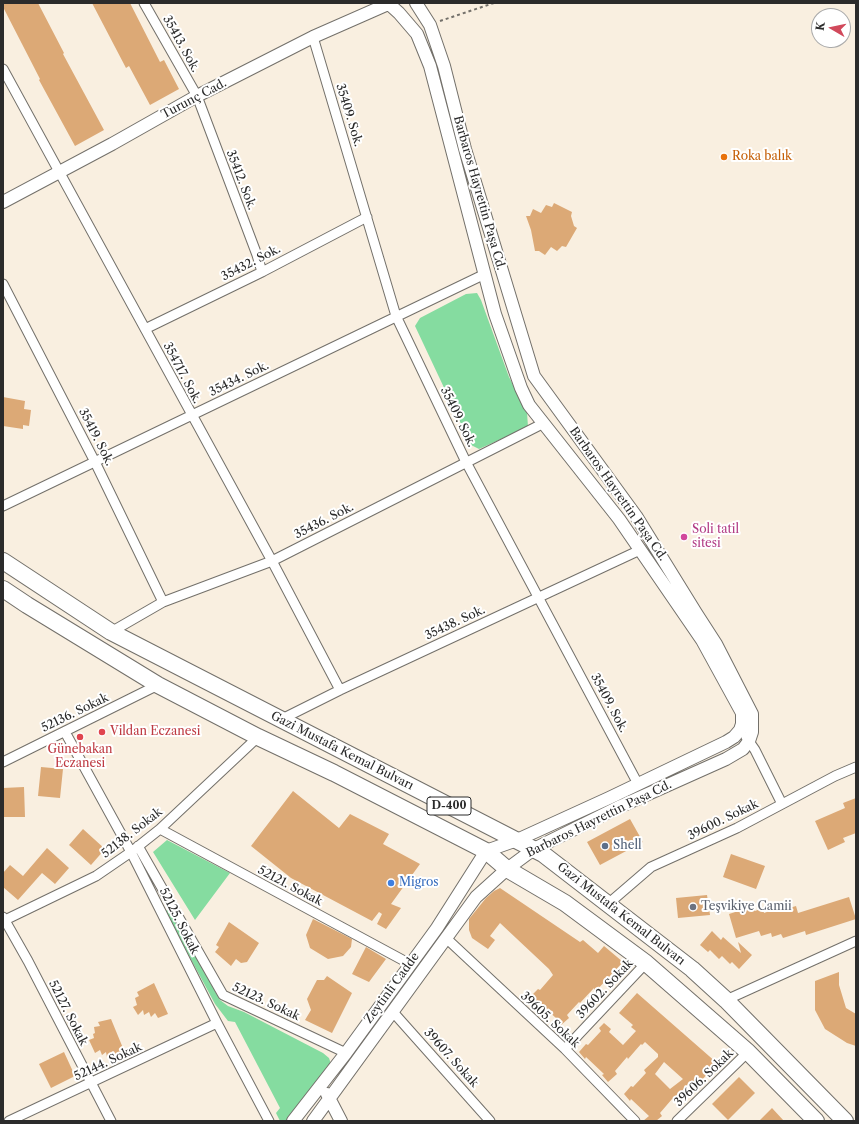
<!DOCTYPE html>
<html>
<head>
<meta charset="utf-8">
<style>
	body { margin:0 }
	#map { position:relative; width:859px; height:1124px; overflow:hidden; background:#f9efe0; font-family:"Libre Caslon Text",serif }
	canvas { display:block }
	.frame { position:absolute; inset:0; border:4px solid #2b2b2b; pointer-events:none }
	.north { position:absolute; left:811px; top:8px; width:40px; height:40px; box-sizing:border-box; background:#fff; border:1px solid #aaa; border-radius:50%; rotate:279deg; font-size:11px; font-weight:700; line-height:16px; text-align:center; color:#2b2b2b }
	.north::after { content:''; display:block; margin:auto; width:14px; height:18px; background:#d1495b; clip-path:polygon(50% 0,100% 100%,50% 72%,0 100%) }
</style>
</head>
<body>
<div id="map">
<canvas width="859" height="1124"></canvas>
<div class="frame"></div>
<div class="north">K</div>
</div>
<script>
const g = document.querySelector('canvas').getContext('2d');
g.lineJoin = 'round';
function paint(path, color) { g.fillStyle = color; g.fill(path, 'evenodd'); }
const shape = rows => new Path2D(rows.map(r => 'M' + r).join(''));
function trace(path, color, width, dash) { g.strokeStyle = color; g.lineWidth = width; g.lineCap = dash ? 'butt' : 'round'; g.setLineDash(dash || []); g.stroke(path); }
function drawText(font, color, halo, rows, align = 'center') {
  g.font = font + ' "Libre Caslon Text",serif'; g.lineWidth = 4; g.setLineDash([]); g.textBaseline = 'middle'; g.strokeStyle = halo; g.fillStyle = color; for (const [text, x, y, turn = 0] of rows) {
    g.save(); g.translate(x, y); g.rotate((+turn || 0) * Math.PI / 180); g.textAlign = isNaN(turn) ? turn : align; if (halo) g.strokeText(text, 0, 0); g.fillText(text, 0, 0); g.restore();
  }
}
const green = shape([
	[477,293,481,300,509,377,527,412,528,427,479,449,471,445,415,326,420,318,466,294],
	[167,840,230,873,195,920,153,852],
	[169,909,220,1000,228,1006,244,1012,323,1053,329,1058,331,1064,288,1120,280,1121,276,1113,280,1108,235,1022,228,1021,215,1004,165,911]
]);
const building = shape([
	[3,3,38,3,64,53,63,54,104,130,75,146,39,80,40,79,3,7],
	[92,3,130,3,160,62,164,60,179,89,150,105,129,66,126,68],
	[554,203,572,212,571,216,574,226,577,228,566,247,562,246,557,251,551,247,545,255,539,251,535,251,531,230,526,216,530,216,533,209,541,213,546,205,552,207],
	[3,397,25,401,24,409,31,410,29,426,23,425,23,429,3,426],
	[41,767,63,769,60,798,38,796],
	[24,787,25,817,3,817,3,788],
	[293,791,339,828,350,814,389,834,383,844,420,864,391,904,401,908,386,929,377,924,382,914,379,912,372,921,291,878,251,846],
	[856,798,856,833,843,838,845,842,828,850,815,821,845,808,843,803],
	[630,819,643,842,600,865,587,842],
	[83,829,105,849,91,865,69,845],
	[47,848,69,868,55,884,42,873,18,900,3,887,3,873,10,865,23,876],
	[731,854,765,866,756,889,723,877],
	[500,888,580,942,583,940,598,953,604,946,623,962,594,993,594,988,580,1003,579,1002,567,1015,569,1018,560,1026,554,1020,556,1018,538,1002,537,1003,531,996,538,989,540,990,553,975,549,969,500,923,490,936,495,940,488,949,472,938,469,930,469,919,486,898,494,891],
	[707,895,710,915,678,918,676,898],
	[849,897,856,919,806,935,805,931,783,938,781,934,772,937,771,933,761,936,759,931,736,938,729,914,754,906,755,911,763,908,764,913,775,909,776,912,796,906,798,913],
	[313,919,352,939,351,947,343,956,328,959,310,948,306,935],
	[229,922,259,943,247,962,241,963,236,959,231,966,215,952,219,947,216,945],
	[712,931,721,940,723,937,741,953,738,942,752,955,739,969,732,962,730,964,722,956,719,959,710,950,708,952,700,945],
	[366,947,386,959,369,982,352,974],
	[839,972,839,985,846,1008,856,1014,856,1046,847,1043,825,1029,815,1010,815,981],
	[327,976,352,993,332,1033,305,1020,311,1010,307,999,317,980,324,980],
	[154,983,168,1014,158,1018,155,1013,151,1017,149,1012,144,1015,143,1010,138,1015,133,1007,137,1005,135,998,139,996,137,992],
	[637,993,717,1063,694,1089,688,1084,673,1101,672,1099,660,1113,662,1116,656,1121,643,1121,649,1116,631,1099,630,1101,624,1094,631,1086,633,1087,646,1073,644,1070,658,1057,658,1054,645,1042,642,1045,641,1044,628,1059,627,1057,615,1071,617,1074,608,1082,602,1075,604,1074,586,1057,585,1059,579,1052,586,1044,588,1045,601,1031,599,1028,604,1023,611,1029,609,1032,623,1045,636,1031,631,1027,633,1025,619,1013],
	[664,1062,683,1079,670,1089,655,1074],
	[111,1019,125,1053,113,1060,111,1055,107,1057,106,1052,102,1055,100,1050,95,1053,89,1040,94,1038,93,1034,95,1033,94,1027,100,1026,98,1022],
	[64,1052,75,1076,51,1088,39,1064],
	[739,1077,755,1093,728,1120,712,1104],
	[772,1108,784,1121,759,1121]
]);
const path = shape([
	[440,21,494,3]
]);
const minor = shape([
	[144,3,197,96,257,255,262,272],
	[313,37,396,316,466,462,638,784],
	[3,69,272,561,340,690],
	[3,284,95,462,163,602],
	[145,329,262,272,367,217],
	[3,506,485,274],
	[111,632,163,602,272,561,544,423],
	[280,720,340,690,640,550],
	[65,732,131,852,217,1023,269,1121],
	[746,737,755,750,782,804],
	[3,762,158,685],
	[160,829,410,964],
	[138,846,223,995,346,1053],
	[608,904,651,867,737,828,835,776,856,767],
	[3,917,28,961,111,1121],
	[3,921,96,876,131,852,160,829,258,737],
	[446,938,565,1049,635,1121],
	[726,1000,856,941],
	[393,1012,490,1121],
	[565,1049,646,963],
	[9,1121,217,1023],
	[677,1121,748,1052]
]);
const tertiary = shape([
	[3,202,112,144,197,96,313,37,388,4],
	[327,1094,341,1121],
	[293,1121,346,1053,437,928,486,851,517,840,609,798,726,742,734,737,740,730,742,724,742,713,702,640,619,519,529,405,521,388,495,314,430,66,417,34,399,13,388,3],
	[313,1121,476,897,507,869,534,849,621,806,726,759,743,749,749,741,752,732,752,714,716,644,696,613,636,516,534,376,465,149,444,66,430,25,416,3]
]);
const trunk = shape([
	[3,561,111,632,543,854,692,969,726,1000,845,1121],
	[3,589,27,605,158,685,258,737,334,773,486,851,507,869,565,903,646,963,748,1052,816,1121]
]);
const markers = [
	[724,157,4,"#e8710a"],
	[684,537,4,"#d1479c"],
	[102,732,4,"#e0444e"],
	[80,737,4,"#e0444e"],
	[605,846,4,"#5c6f8a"],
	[391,883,4,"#3f7fe0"],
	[693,907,4,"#6b7280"]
];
const shields = [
	[449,806,44]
];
const shieldNames = [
	["D-400",449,806]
];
const streetNames = [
	["35413. Sok.",181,44,61],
	["Turunç Cad.",194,99,-28],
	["35409. Sok.",349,115,73],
	["35412. Sok.",241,180,69],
	["Barbaros Hayrettin Paşa Cd.",479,193,74],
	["35432. Sok.",251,263,-27],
	["354717. Sok.",182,373,62],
	["35434. Sok.",239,379,-26],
	["35409. Sok.",458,417,64],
	["35419. Sok.",96,437,63],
	["Barbaros Hayrettin Paşa Cd.",618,494,55],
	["35436. Sok.",324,521,-27],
	["35438. Sok.",455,623,-25],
	["35409. Sok.",609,703,62],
	["52136. Sokak",75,713,-26],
	["Gazi Mustafa Kemal Bulvarı",342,751,27],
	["Barbaros Hayrettin Paşa Cd.",599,819,-26],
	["39600. Sokak",723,820,-26],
	["52138. Sokak",132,833,-38],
	["52121. Sokak",290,886,28],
	["Gazi Mustafa Kemal Bulvarı",621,914,38],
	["52125. Sokak",179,921,63],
	["Zeytinli Cadde",392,988,-54],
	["39602. Sokak",605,989,-47],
	["52123. Sokak",266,1002,25],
	["52127. Sokak",68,1013,63],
	["39605. Sokak",550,1020,43],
	["39607. Sokak",451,1058,48],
	["52144. Sokak",108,1062,-25],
	["39606. Sokak",704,1078,-44]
];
const foodNames = [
	["Roka balık",732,157]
];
const hotelNames = [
	["Soli tatil",692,530],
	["sitesi",692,544]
];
const healthNames = [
	["Vildan Eczanesi",110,732],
	["Günebakan",80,750,"center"],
	["Eczanesi",80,764,"center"]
];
const serviceNames = [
	["Shell",613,846]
];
const shopNames = [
	["Migros",399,883]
];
const worshipNames = [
	["Teşvikiye Camii",701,907]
];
paint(green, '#85dca0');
paint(building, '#dca976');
trace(minor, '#73706a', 11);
trace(tertiary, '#73706a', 14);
trace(trunk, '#73706a', 18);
trace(path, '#73706a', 2, [3, 3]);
trace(minor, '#fff', 9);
trace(tertiary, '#fff', 12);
trace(trunk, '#fff', 16);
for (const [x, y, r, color] of markers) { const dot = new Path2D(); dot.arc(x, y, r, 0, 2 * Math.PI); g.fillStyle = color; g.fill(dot); trace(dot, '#fff', 1.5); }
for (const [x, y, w] of shields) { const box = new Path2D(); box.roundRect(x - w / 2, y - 9, w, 18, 3); g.fillStyle = '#fff'; g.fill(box); trace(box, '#2b2b2b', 1); }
drawText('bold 11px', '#2b2b2b', null, shieldNames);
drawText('12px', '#2b2b2b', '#fff', streetNames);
drawText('12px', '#c56008', '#fff', foodNames, 'left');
drawText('12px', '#b23c85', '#fff', hotelNames, 'left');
drawText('12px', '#be3a42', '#fff', healthNames, 'left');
drawText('12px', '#4e5e75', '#fff', serviceNames, 'left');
drawText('12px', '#366cbe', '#fff', shopNames, 'left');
drawText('12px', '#5b616d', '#fff', worshipNames, 'left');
</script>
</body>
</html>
